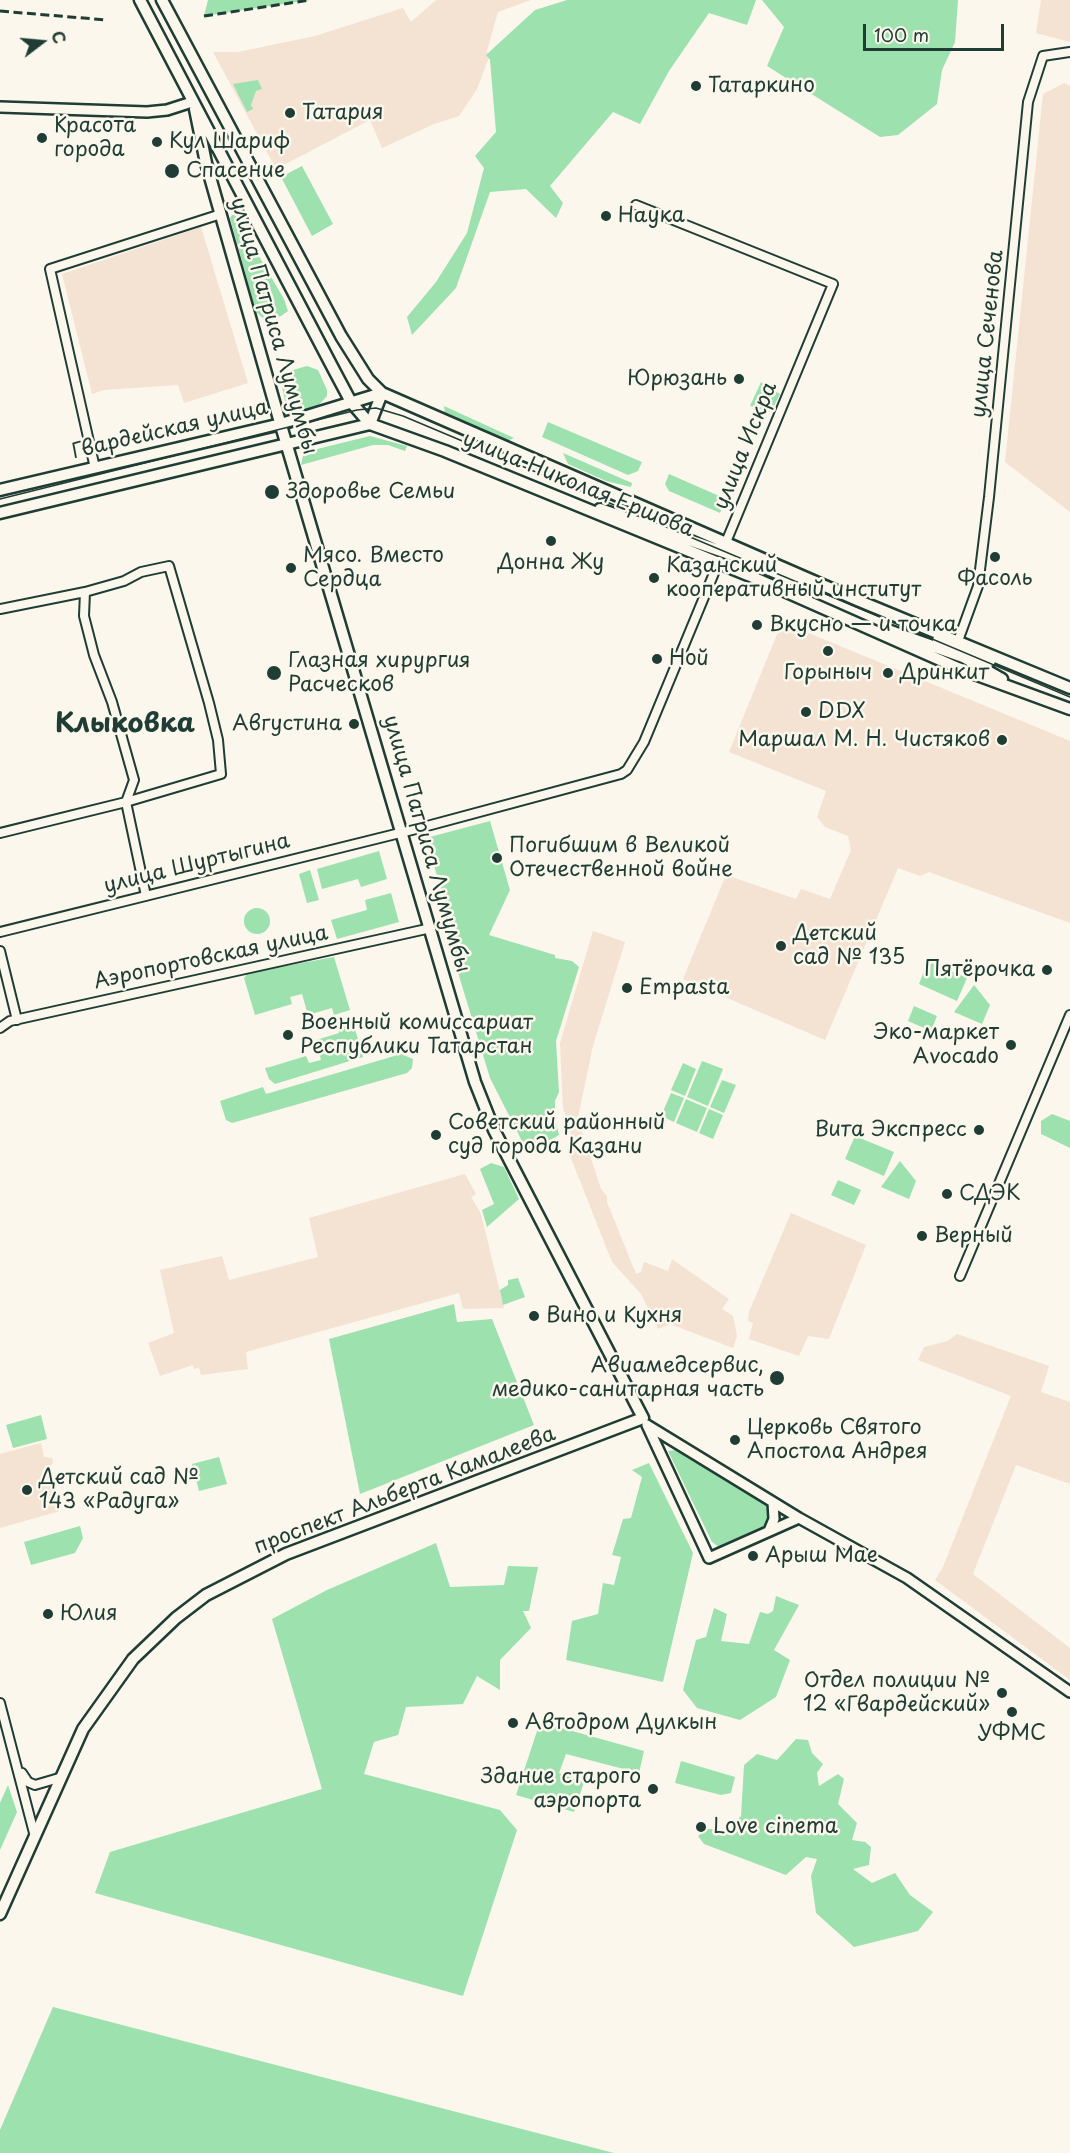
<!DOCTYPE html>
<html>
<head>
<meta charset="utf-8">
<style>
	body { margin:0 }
	#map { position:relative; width:1070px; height:2153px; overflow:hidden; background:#fbf7ec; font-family:"Playpen Sans",sans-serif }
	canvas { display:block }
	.north { position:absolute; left:12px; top:12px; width:60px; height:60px; -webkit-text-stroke:4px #fbf7ec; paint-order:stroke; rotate:74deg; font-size:16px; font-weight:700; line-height:24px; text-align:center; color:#1f3d34 }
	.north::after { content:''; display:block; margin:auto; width:21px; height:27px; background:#1f3d34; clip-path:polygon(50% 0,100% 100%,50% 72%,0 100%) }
	.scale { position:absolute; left:863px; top:24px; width:141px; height:27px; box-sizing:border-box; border:3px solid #1f3d34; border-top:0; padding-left:8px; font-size:18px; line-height:21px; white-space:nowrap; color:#1f3d34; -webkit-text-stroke:4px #fbf7ec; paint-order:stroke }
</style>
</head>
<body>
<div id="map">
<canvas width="1070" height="2153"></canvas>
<div class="north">С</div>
<div class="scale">100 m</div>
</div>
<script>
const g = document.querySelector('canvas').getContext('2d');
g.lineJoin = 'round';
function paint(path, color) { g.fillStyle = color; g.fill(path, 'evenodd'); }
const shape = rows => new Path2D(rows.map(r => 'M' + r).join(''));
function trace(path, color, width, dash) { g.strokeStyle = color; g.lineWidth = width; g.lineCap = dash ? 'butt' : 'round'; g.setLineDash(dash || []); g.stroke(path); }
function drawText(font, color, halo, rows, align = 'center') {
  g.font = font + ' "Playpen Sans",sans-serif'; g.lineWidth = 5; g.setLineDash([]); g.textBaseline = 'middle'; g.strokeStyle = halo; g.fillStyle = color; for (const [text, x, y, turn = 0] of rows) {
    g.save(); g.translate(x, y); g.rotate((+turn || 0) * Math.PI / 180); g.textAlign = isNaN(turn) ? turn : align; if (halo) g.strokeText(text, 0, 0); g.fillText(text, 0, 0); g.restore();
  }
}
const built = shape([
	[436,0,531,0,498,12,487,51,488,60,477,89,459,116,434,124,382,148,370,120,276,169,213,52,238,52,315,36,403,8,411,22],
	[1041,0,1070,0,1070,42,1036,33],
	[1064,83,1070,86,1070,512,1005,462,1043,94],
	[201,227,248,383,184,403,178,385,104,390,92,394,62,274],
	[782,622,1070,741,1070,923,929,872,920,876,898,868,825,1040,683,979,726,875,796,899,801,889,830,899,851,850,848,836,825,827,817,817,826,791,729,752],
	[593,931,625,942,593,1046,578,1117,583,1135,572,1138,563,1108,560,1043],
	[587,1146,601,1189,607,1196,607,1202,636,1274,641,1272,644,1262,668,1271,672,1259,729,1299,722,1309,733,1316,737,1336,733,1348,670,1324,658,1329,641,1294,612,1262,569,1153],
	[465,1174,476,1194,471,1197,481,1214,504,1308,463,1309,459,1293,246,1352,248,1369,201,1375,199,1368,194,1369,193,1365,160,1376,148,1343,174,1333,160,1270,222,1256,229,1280,318,1257,309,1218],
	[791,1213,866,1245,829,1339,808,1336,799,1356,749,1339,753,1323,748,1321,749,1312],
	[957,1334,1049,1366,1041,1392,1070,1402,1070,1484,1016,1465,973,1574,1070,1648,1070,1680,935,1580,943,1567,1011,1396,918,1360,924,1347,948,1341],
	[41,1443,44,1457,52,1458,53,1463,48,1469,60,1511,0,1528,0,1454]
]);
const green = shape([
	[208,0,310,0,204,16],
	[567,0,756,0,747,25,709,13,669,71,640,124,613,112,550,186,563,203,556,218,526,189,490,192,456,288,412,335,407,317,436,282,467,233,484,168,475,156,496,132,490,60,486,55,535,10],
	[762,0,958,0,955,42,942,70,937,104,898,135,880,137,767,66,784,27],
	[258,80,262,89,256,91,251,105,253,109,247,112,233,84],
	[302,166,333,224,312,236,281,177],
	[232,215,235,215,284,299,288,311,281,316,266,321,256,312,230,218],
	[307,366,318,370,327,390,327,396,317,407,297,413,287,409,279,374],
	[761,382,780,394,771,412,750,406],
	[444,406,514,438,507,441,445,414],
	[548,422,642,462,638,471,628,475,542,437],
	[370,436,407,446,405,451,388,445,373,445,301,465,303,456,309,451],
	[563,453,632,483,631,487,606,481,568,464],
	[669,474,726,499,720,513,669,491,665,484],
	[490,821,510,890,489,935,555,955,555,958,572,961,579,967,556,1041,559,1092,555,1101,555,1119,559,1135,532,1151,527,1151,490,1078,449,943,455,938,426,838],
	[379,851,387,879,361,887,358,879,322,889,317,869],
	[310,870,319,900,307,903,299,874],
	[391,893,399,922,337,939,331,920,367,910,365,900],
	'244 921a13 13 0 1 1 26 0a13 13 0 1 1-26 0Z',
	[334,957,350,1010,334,1015,332,1008,308,1015,302,994,290,997,292,1004,255,1015,244,978,248,973],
	[928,961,967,978,957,1001,919,984],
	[974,985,990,1005,982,1024,954,1012],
	[914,1006,937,1016,931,1031,908,1021],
	[353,1022,363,1057,275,1084,269,1079,265,1068,270,1067,306,1056,309,1063,321,1060,316,1040,339,1033,338,1026],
	[401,1054,413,1059,412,1068,407,1073,232,1123,226,1120,220,1101,263,1087,266,1094],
	[702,1061,723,1069,708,1106,687,1097],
	[683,1063,696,1069,685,1096,671,1090],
	[722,1080,736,1085,724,1113,710,1107],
	[671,1093,684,1098,674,1122,661,1116],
	[686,1099,707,1108,697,1132,676,1123],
	[709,1109,723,1115,713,1139,699,1133],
	[1052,1114,1070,1121,1070,1148,1041,1134,1041,1121],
	[855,1136,894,1152,884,1176,845,1159],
	[900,1161,916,1181,909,1199,881,1187],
	[491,1163,504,1167,519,1199,487,1227,482,1210,494,1204,480,1169],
	[838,1180,861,1190,854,1205,831,1195],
	[518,1278,525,1297,503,1305,500,1290,508,1285,508,1280],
	[454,1304,457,1322,492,1319,534,1425,360,1494,329,1339],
	[41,1415,47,1439,13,1448,6,1425],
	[675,1450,767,1506,769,1527,719,1547,712,1542,668,1451],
	[219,1457,227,1484,199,1491,192,1464],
	[649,1463,693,1553,663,1682,566,1660,572,1621,598,1614,603,1583,614,1585,621,1557,612,1555,623,1519,631,1518,642,1477,632,1470],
	[80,1526,83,1538,75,1553,31,1565,24,1542],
	[436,1543,450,1587,504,1585,508,1566,538,1567,529,1611,523,1611,531,1628,500,1660,500,1690,477,1676,463,1704,406,1707,398,1735,374,1742,364,1774,500,1810,517,1830,463,1996,95,1893,110,1852,322,1789,272,1619,327,1590],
	[776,1596,799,1605,774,1650,790,1660,776,1697,740,1720,697,1708,683,1690,696,1640,706,1637,714,1608,727,1614,721,1641,749,1644,760,1612,768,1614,773,1611],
	[540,1722,644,1751,639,1773,566,1754,559,1773,584,1782,574,1812,516,1795],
	[796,1739,808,1740,812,1753,823,1764,817,1773,819,1786,838,1774,844,1779,838,1804,857,1823,852,1840,865,1842,871,1847,869,1865,853,1869,872,1883,895,1873,910,1895,933,1912,918,1931,854,1947,816,1913,811,1876,817,1859,806,1857,786,1875,704,1844,698,1836,708,1829,729,1829,741,1816,744,1765,757,1754,777,1760],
	[681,1761,735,1777,731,1793,721,1795,675,1783],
	[8,1785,17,1812,0,1850,0,1803],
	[53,2007,614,2153,0,2153,0,2130]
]);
const minor = shape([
	[636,205,833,284,724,547],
	[95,468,50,269,221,214],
	[85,592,84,616,94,655,112,702,134,780,126,802,146,896],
	[0,609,85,592,124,581,141,572,169,566,209,703,218,740,221,774,126,802,0,833],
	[958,641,978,586,989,497,1028,102,1043,56,1070,52],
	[0,932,416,829,621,774,627,770,644,742,719,561],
	[0,951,17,1020],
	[0,1028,10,1021,431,928],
	[960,1276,1070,1015],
	[0,1703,34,1833],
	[22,1773,28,1782,35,1785,59,1778]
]);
const tertiary = shape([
	[0,107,147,112,167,110,192,102],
	[647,1425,799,1518,907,1578,1070,1692],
	[647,1425,709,1558,799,1518],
	[769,1531,774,1519,773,1502]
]);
const secondary = shape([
	[140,0,335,372,351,402,370,424,445,451,748,575,958,668,1070,709],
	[162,0,341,336,368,379,382,393,857,600,1070,688],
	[370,424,382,393],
	[0,490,281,424,382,393],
	[600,509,738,557,799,582],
	[0,513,370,424],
	[885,629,963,657,1002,679],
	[938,640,990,661],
	[0,1914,83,1729,133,1659,176,1618,206,1595,286,1554,643,1418,494,1130,475,1082,277,412,206,163,195,109]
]);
const tram = shape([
	[0,499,357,410,376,408,403,416,1070,697]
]);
const rail = shape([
	[0,11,106,20],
	[204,16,310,0]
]);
const markers = [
	[696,86,6,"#1f3d34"],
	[290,113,6,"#1f3d34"],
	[42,138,6,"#1f3d34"],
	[157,142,6,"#1f3d34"],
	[172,171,8,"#1f3d34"],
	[606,216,6,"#1f3d34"],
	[739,379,6,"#1f3d34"],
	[272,492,8,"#1f3d34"],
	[551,541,6,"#1f3d34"],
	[995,557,6,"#1f3d34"],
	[291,568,6,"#1f3d34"],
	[654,578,6,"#1f3d34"],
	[757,625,6,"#1f3d34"],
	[828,651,6,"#1f3d34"],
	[657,659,6,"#1f3d34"],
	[274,673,8,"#1f3d34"],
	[888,673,6,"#1f3d34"],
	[806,712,6,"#1f3d34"],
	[354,724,6,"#1f3d34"],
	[1002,740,6,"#1f3d34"],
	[497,858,6,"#1f3d34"],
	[781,946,6,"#1f3d34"],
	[1047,970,6,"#1f3d34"],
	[627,988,6,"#1f3d34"],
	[288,1035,6,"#1f3d34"],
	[1011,1045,6,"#1f3d34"],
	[979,1130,6,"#1f3d34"],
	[436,1135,6,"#1f3d34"],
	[947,1194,6,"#1f3d34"],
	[922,1236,6,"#1f3d34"],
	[534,1316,6,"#1f3d34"],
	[777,1378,8,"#1f3d34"],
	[735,1440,6,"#1f3d34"],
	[27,1490,6,"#1f3d34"],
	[753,1556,6,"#1f3d34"],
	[48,1614,6,"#1f3d34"],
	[1002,1693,6,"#1f3d34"],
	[1012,1712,6,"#1f3d34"],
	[513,1723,6,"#1f3d34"],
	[653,1789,6,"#1f3d34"],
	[701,1827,6,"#1f3d34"]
];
const poiNames = [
	["Татаркино",708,86],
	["Татария",302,113],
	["Красота",54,126],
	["города",54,150],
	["Кул Шариф",169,142],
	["Спасение",186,171],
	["Наука",618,216],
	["Юрюзань",727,379,"right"],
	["Здоровье Семьи",286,492],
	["Мясо. Вместо",303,556],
	["Сердца",303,580],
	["Донна Жу",551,563,"center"],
	["Казанский",666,566],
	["кооперативный институт",666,590],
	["Фасоль",995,579,"center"],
	["Вкусно — и точка",769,625],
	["Ной",669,659],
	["Глазная хирургия",288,661],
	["Расческов",288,685],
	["Горыныч",828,673,"center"],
	["Дринкит",900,673],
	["DDX",818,712],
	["Августина",342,724,"right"],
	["Маршал М. Н. Чистяков",990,740,"right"],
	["Погибшим в Великой",509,846],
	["Отечественной войне",509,870],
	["Детский",793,934],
	["сад № 135",793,958],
	["Пятёрочка",1035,970,"right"],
	["Empasta",639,988],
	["Военный комиссариат",300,1023],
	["Республики Татарстан",300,1047],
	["Эко-маркет",999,1033,"right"],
	["Avocado",999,1057,"right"],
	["Советский районный",448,1123],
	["суд города Казани",448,1147],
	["Вита Экспресс",967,1130,"right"],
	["СДЭК",959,1194],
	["Верный",934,1236],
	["Вино и Кухня",546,1316],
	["Авиамедсервис,",764,1366,"right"],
	["медико-санитарная часть",764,1390,"right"],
	["Церковь Святого",747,1428],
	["Апостола Андрея",747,1452],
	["Детский сад №",39,1478],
	["143 «Радуга»",39,1502],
	["Арыш Мае",765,1556],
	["Юлия",60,1614],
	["Отдел полиции №",990,1681,"right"],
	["12 «Гвардейский»",990,1705,"right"],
	["Автодром Дулкын",525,1723],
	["УФМС",1012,1734,"center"],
	["Здание старого",641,1777,"right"],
	["аэропорта",641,1801,"right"],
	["Love cinema",713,1827]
];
const streetNames = [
	["улица Патриса Лумумбы",273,326,74],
	["улица Сеченова",988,334,-84],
	["Гвардейская улица",170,430,-13],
	["улица Искра",746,446,-68],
	["улица Николая Ершова",578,485,22],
	["улица Патриса Лумумбы",426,844,74],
	["улица Шуртыгина",197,864,-14],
	["Аэропортовская улица",211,958,-12],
	["проспект Альберта Камалеева",405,1491,-21]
];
const districtNames = [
	["Клыковка",125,725]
];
paint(built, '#f4e2d2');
paint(green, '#9ce1ae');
trace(minor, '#1f3d34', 12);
trace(tertiary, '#1f3d34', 14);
trace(secondary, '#1f3d34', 15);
trace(minor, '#fbf7ec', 8);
trace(tertiary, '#fbf7ec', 9);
trace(secondary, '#fbf7ec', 10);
trace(tram, '#1f3d34', 1.5);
trace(rail, '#1f3d34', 3, [9, 4.5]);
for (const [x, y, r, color] of markers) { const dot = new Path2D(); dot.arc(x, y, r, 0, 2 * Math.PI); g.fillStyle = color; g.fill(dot); trace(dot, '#fbf7ec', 2); }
drawText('21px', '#1f3d34', '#fbf7ec', poiNames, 'left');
drawText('21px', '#1f3d34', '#fbf7ec', streetNames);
drawText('bold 27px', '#1f3d34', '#fbf7ec', districtNames);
</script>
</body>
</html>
